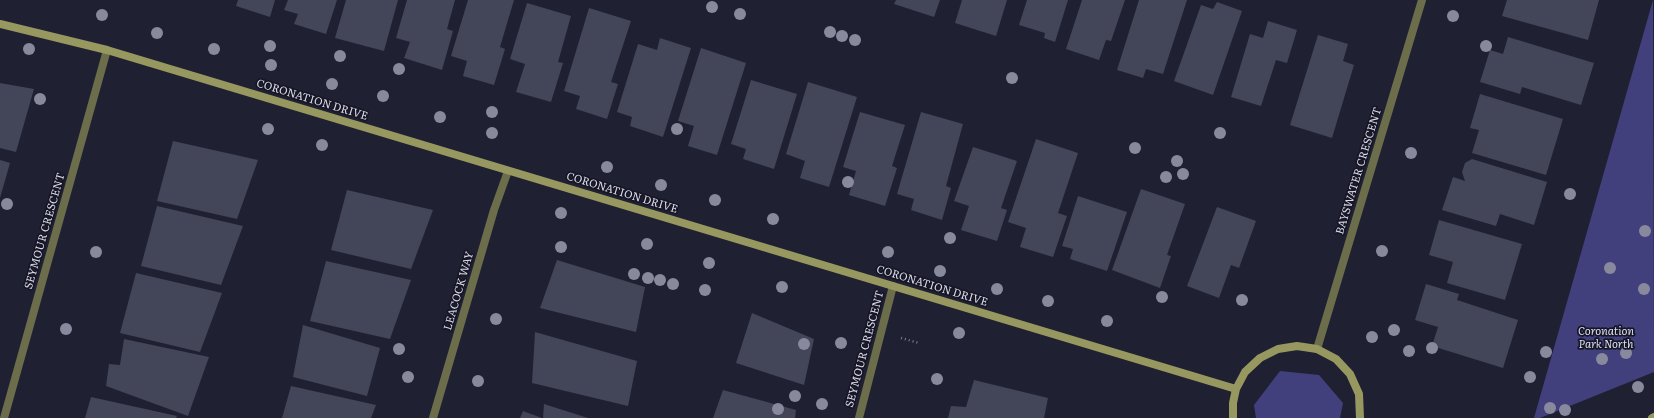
<!DOCTYPE html>
<html>
<head>
<meta charset="utf-8">
<style>
	body { margin:0 }
	canvas { display:block; background:#1f2031 }
</style>
</head>
<body>
<canvas width="1654" height="418"></canvas>
<script>
const g = document.querySelector('canvas').getContext('2d');
g.lineJoin = 'round';
function paint(path, color) { g.fillStyle = color; g.fill(path, 'evenodd'); }
const shape = rows => new Path2D(rows.map(r => 'M' + r).join(''));
function trace(path, color, width, dash) { g.strokeStyle = color; g.lineWidth = width; g.lineCap = dash ? 'butt' : 'round'; g.setLineDash(dash || []); g.stroke(path); }
function drawText(font, color, halo, rows, align = 'center') {
  g.font = font + ' Literata,serif'; g.lineWidth = 3.5; g.setLineDash([]); g.textBaseline = 'middle'; g.strokeStyle = halo; g.fillStyle = color; for (const [text, x, y, turn = 0] of rows) {
    g.save(); g.translate(x, y); g.rotate((+turn || 0) * Math.PI / 180); g.textAlign = isNaN(turn) ? turn : align; if (halo) g.strokeText(text, 0, 0); g.fillText(text, 0, 0); g.restore();
  }
}
const green = shape([
	[1653,0,1654,372,1540,418,1534,418],
	[1280,371,1319,375,1343,403,1340,418,1256,418,1254,405]
]);
const building = shape([
	[238,0,275,0,270,17,236,6],
	[288,0,337,0,326,34,294,24,298,14,284,10],
	[346,0,398,0,384,51,335,38],
	[407,0,455,0,447,29,453,31,442,70,404,58,410,42,396,38],
	[468,0,514,0,500,47,505,49,494,85,463,76,467,61,451,56],
	[896,0,940,0,934,17,894,4],
	[962,0,1007,0,996,36,955,23],
	[1027,0,1068,0,1055,42,1044,38,1045,33,1019,25],
	[1082,0,1125,0,1111,41,1106,40,1099,60,1066,49],
	[1139,0,1187,0,1163,74,1146,69,1143,78,1117,70],
	[1507,0,1599,0,1588,40,1502,16],
	[1217,2,1242,11,1213,95,1174,81,1201,5,1213,9],
	[527,3,571,16,558,62,563,63,551,102,516,92,525,64,510,59],
	[589,8,631,21,611,82,618,84,607,119,576,109,580,96,564,91],
	[1268,21,1297,30,1287,63,1276,60,1261,106,1231,97,1250,34,1263,38],
	[1318,35,1348,44,1343,61,1354,65,1332,138,1290,125],
	[1508,37,1594,63,1581,105,1522,87,1520,94,1480,82,1490,50,1503,54],
	[660,38,691,48,663,137,630,126,632,117,617,112,638,44,657,50],
	[701,48,746,63,717,155,688,146,694,126,678,121],
	[751,80,797,94,774,169,743,159,746,149,731,144],
	[808,82,857,97,829,187,800,178,805,161,786,154],
	[0,83,34,89,16,152,0,148],
	[1480,94,1563,119,1546,175,1472,153,1479,130,1470,128],
	[860,112,905,125,892,166,897,168,885,206,849,195,856,171,843,167],
	[921,112,963,124,946,186,951,188,942,220,911,210,914,199,897,194],
	[1036,139,1078,153,1058,213,1067,216,1053,257,1020,247,1026,228,1008,222],
	[173,141,258,160,237,219,157,201],
	[973,147,1017,161,1001,208,1007,210,997,241,961,230,969,206,954,201],
	[1472,159,1547,182,1534,225,1500,214,1496,226,1442,210,1453,177,1465,181,1462,172,1465,163],
	[0,160,10,163,0,198],
	[1141,189,1185,204,1167,255,1171,256,1160,288,1112,270],
	[347,190,433,210,411,269,331,250],
	[1078,196,1127,212,1107,271,1070,259,1073,249,1062,246],
	[157,206,243,226,221,285,141,266],
	[1217,207,1256,221,1239,268,1231,265,1219,298,1187,286],
	[1439,220,1522,244,1505,300,1447,283,1453,262,1429,255],
	[557,260,645,287,636,332,540,308],
	[326,261,411,280,390,339,310,321],
	[136,273,222,293,200,352,120,333],
	[1426,284,1459,294,1457,300,1518,320,1503,368,1432,346,1438,327,1415,320],
	[752,313,814,339,804,385,736,363],
	[303,325,380,348,367,396,293,377],
	[535,332,637,361,628,406,532,383],
	[124,339,209,357,188,416,106,386,109,364,120,365],
	[974,380,1048,398,1044,418,948,418,951,406,966,407],
	[291,386,376,405,371,418,282,418],
	[723,390,796,410,795,418,713,418],
	[91,397,177,416,176,418,85,418],
	[544,404,588,418,543,418],
	[523,411,542,418,520,418]
]);
const path = shape([
	[901,338,919,343]
]);
const street = shape([
	[1317,349,1422,0],
	[4,418,107,50],
	[433,418,494,210,508,171],
	[859,418,893,286]
]);
const secondary = shape([
	[0,24,107,50,1236,389],
	[1233,418,1233,403,1236,389,1245,372,1260,358,1278,349,1297,346,1317,349,1336,359,1350,374,1359,394,1360,418],
	[1652,418,1654,417]
]);
const trees = [
	[712,7],
	[740,14],
	[102,15],
	[1453,16],
	[830,32],
	[157,33],
	[842,36],
	[855,40],
	[270,46],
	[1486,46],
	[29,49],
	[214,49],
	[340,56],
	[271,65],
	[399,69],
	[1012,78],
	[332,84],
	[383,96],
	[40,99],
	[492,112],
	[440,117],
	[268,129],
	[677,129],
	[492,133],
	[1220,133],
	[322,145],
	[1135,148],
	[1411,153],
	[1177,161],
	[607,167],
	[1183,174],
	[1166,177],
	[848,182],
	[661,185],
	[1570,194],
	[715,200],
	[7,204],
	[561,213],
	[773,219],
	[1645,231],
	[950,238],
	[647,244],
	[561,247],
	[1382,251],
	[96,252],
	[888,252],
	[709,263],
	[1610,268],
	[940,271],
	[634,274],
	[648,278],
	[660,280],
	[673,284],
	[782,287],
	[997,289],
	[1644,289],
	[705,290],
	[1162,297],
	[1242,300],
	[1048,301],
	[496,319],
	[1107,321],
	[66,329],
	[1394,330],
	[959,333],
	[1372,337],
	[841,343],
	[804,344],
	[1432,348],
	[399,349],
	[1409,351],
	[1546,352],
	[1626,353],
	[1602,359],
	[408,377],
	[1530,377],
	[937,379],
	[478,381],
	[1638,387],
	[795,396],
	[822,404],
	[1550,408],
	[778,409],
	[1565,410]
];
const streetNames = [
	["CORONATION DRIVE",312,100,17],
	["BAYSWATER CRESCENT",1359,171,-73],
	["CORONATION DRIVE",622,193,17],
	["SEYMOUR CRESCENT",45,231,-74],
	["CORONATION DRIVE",932,286,17],
	["LEACOCK WAY",459,291,-74],
	["SEYMOUR CRESCENT",865,349,-75]
];
const parkNames = [
	["Coronation",1606,332],
	["Park North",1606,345]
];
paint(green, '#41407d');
paint(building, '#434558');
trace(path, '#7c7d8b', 2.5, [1, 3]);
trace(street, '#6c6d4b', 8);
trace(secondary, '#979860', 8);
g.fillStyle = '#88899c';
for (const [x, y] of trees) { g.beginPath(); g.arc(x, y, 6, 0, 2 * Math.PI); g.fill(); }
drawText('11px', '#d9dae6', '#161627', streetNames);
drawText('italic 11px', '#dddff4', '#161627', parkNames);
</script>
</body>
</html>
